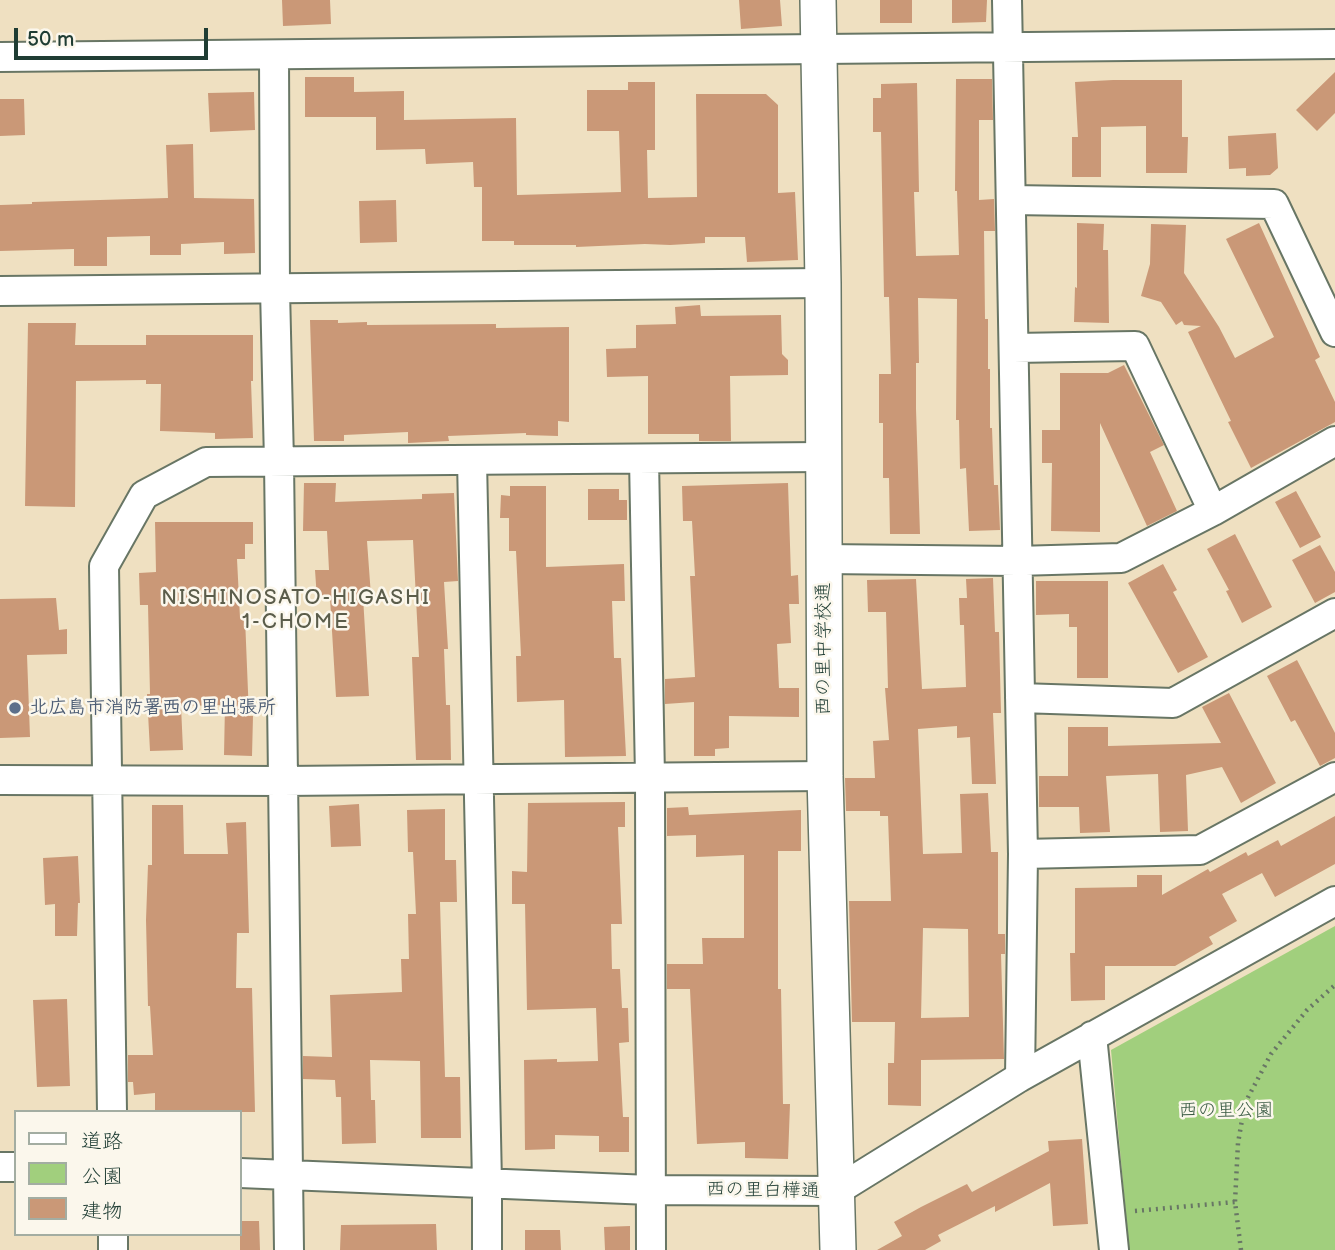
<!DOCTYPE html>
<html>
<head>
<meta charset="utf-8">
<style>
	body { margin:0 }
	#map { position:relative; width:1335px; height:1250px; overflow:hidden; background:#efe0c1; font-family:"Balsamiq Sans","Klee One",sans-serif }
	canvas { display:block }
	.legend { position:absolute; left:14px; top:1110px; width:228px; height:126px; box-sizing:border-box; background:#fbf7ec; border:2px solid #a3ada2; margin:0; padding:9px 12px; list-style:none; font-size:21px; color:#1f3d34 }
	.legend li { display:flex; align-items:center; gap:14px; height:35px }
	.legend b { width:35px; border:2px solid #a3ada2 }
	.scale { position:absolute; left:14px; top:28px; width:194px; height:32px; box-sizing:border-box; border:4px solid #1f3d34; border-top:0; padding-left:9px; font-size:21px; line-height:24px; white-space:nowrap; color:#1f3d34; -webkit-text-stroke:5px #fbf7ec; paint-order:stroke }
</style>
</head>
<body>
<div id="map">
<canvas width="1335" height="1250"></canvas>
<ul class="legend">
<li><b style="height:9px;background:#fff"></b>道路</li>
<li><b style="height:19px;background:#a1cf7d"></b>公園</li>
<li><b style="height:19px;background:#ca9877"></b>建物</li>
</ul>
<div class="scale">50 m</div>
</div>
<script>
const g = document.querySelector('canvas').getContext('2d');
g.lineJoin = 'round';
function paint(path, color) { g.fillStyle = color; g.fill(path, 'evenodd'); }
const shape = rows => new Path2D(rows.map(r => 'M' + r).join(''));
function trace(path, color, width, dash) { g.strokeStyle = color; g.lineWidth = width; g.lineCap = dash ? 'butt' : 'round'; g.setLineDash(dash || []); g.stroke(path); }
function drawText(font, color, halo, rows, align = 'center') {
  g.font = font + ' "Balsamiq Sans","Klee One",sans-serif'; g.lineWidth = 5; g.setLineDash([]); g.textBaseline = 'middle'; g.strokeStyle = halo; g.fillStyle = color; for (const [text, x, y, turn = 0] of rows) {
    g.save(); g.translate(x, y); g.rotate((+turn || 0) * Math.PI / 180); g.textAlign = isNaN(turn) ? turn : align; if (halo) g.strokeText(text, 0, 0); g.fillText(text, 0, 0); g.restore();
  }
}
const green = shape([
	[1335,926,1335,1250,1129,1250,1111,1050]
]);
const building = shape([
	[282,0,330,0,331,24,283,26],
	[739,0,780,0,782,26,741,29],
	[880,0,912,0,912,23,880,23],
	[952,0,987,0,986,22,952,23],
	[1335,72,1335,113,1317,131,1296,110],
	[305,77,354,77,354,92,404,91,404,120,516,118,517,195,621,192,619,131,587,131,587,90,628,90,628,82,655,82,655,150,647,150,648,198,697,197,696,94,766,94,778,105,778,193,795,192,798,260,747,262,745,237,705,237,705,243,670,245,645,244,576,247,576,245,514,245,514,241,482,241,482,187,474,187,473,162,426,164,425,149,376,150,376,117,305,117],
	[956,79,992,79,993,120,979,120,979,200,994,199,995,231,984,231,985,319,988,319,988,369,990,369,990,428,992,428,994,485,998,485,1000,530,969,531,966,468,960,469,959,420,956,420,957,299,918,298,919,363,916,363,916,409,920,534,890,534,889,478,883,478,883,423,879,423,879,374,891,374,889,297,884,297,881,132,873,132,873,98,881,98,881,84,917,83,919,192,914,192,916,256,959,255,957,191,955,191],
	[1113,80,1182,80,1182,137,1188,137,1187,173,1146,173,1146,126,1101,127,1101,177,1072,177,1072,137,1078,137,1075,82],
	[254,92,255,130,210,132,208,93],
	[0,99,24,99,25,135,0,136],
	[1276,133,1278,168,1270,175,1246,176,1246,168,1229,169,1228,136],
	[193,144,194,198,254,199,255,253,224,254,224,242,181,244,181,255,150,255,150,236,107,237,107,266,74,266,74,249,0,251,0,205,32,204,32,202,168,198,166,145],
	[396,200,397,242,360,243,359,201],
	[1077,223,1104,224,1103,250,1108,250,1109,323,1074,322,1075,287,1077,288],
	[1259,223,1320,357,1315,360,1335,402,1335,422,1251,468,1228,422,1231,421,1188,332,1201,326,1184,325,1182,321,1176,325,1161,302,1141,296,1150,264,1151,224,1186,225,1184,273,1219,327,1235,358,1274,337,1226,239],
	[700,305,701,316,781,315,782,354,788,360,788,375,730,376,731,441,699,441,699,434,648,434,648,376,607,377,606,349,636,348,636,325,676,324,675,307],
	[310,320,338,320,338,323,367,322,367,325,496,324,496,328,569,327,569,422,558,421,558,436,526,435,526,433,448,436,449,441,408,443,408,432,344,435,344,441,314,441],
	[28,323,76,323,75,345,146,345,146,335,253,335,253,381,251,381,253,438,215,439,215,433,160,431,161,384,146,384,146,380,76,381,75,507,25,506],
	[1124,365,1164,445,1150,452,1177,511,1147,526,1100,423,1100,532,1051,531,1052,463,1042,463,1042,430,1060,430,1060,373,1108,373],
	[304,483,336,483,335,502,422,499,422,494,454,493,458,581,444,582,448,649,444,649,446,705,450,705,451,760,416,760,412,657,419,657,413,540,367,541,371,596,363,597,369,696,336,697,330,598,317,599,315,570,329,570,327,531,303,531],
	[788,483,791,576,798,575,799,604,789,604,791,643,777,644,779,688,799,688,799,717,729,716,729,748,715,749,715,756,694,756,694,702,665,704,665,679,695,677,690,576,695,576,692,521,683,521,682,486],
	[510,486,546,486,546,567,624,564,625,601,612,601,614,658,621,658,626,756,565,757,564,700,517,702,516,656,521,656,516,551,509,551,509,518,500,518,501,495,510,496],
	[588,489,619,489,619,500,627,500,627,520,588,520],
	[1296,491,1321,537,1300,548,1275,502],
	[155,522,253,522,253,544,245,544,245,559,237,559,240,618,245,618,249,716,253,716,252,756,224,755,225,705,181,706,183,750,150,751,147,694,150,694,148,605,140,605,139,573,156,572],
	[1235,534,1272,607,1242,623,1226,591,1229,590,1207,549],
	[1320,545,1335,572,1335,592,1315,603,1292,560],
	[1163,564,1177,590,1173,592,1208,657,1178,673,1128,583],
	[993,578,995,632,999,632,1001,713,993,713,996,784,972,784,970,737,957,738,957,726,918,729,923,854,962,853,960,794,988,793,991,852,998,852,998,934,1005,934,1005,954,1001,954,1004,1059,921,1060,921,1106,888,1105,888,1063,894,1063,895,1022,852,1022,849,901,891,901,888,816,880,816,880,811,846,811,845,778,875,778,873,741,889,740,885,688,888,688,886,612,868,612,867,580,916,579,922,689,966,687,964,625,960,625,959,598,967,598,966,579],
	[923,928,968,929,969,1017,921,1018],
	[1036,581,1108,581,1108,678,1077,678,1077,627,1069,627,1069,614,1036,615],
	[56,598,59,630,67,629,67,654,27,655,30,737,0,738,0,599],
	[1297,660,1335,733,1335,758,1320,766,1295,720,1291,722,1267,676],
	[1229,693,1276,783,1241,803,1222,767,1186,775,1188,831,1160,832,1158,774,1106,776,1110,832,1080,833,1079,807,1039,807,1039,776,1068,776,1068,727,1108,727,1108,746,1221,743,1202,707],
	[625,802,625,827,618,827,622,924,611,924,612,969,620,969,622,1008,628,1008,629,1042,619,1043,623,1117,629,1117,629,1152,599,1152,599,1136,555,1135,555,1149,525,1150,524,1060,557,1059,557,1062,598,1061,596,1008,527,1010,525,904,512,904,512,871,527,872,528,803],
	[359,804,361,846,331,847,329,806],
	[152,805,183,805,184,854,228,854,226,823,246,822,249,933,237,933,236,988,252,988,255,1112,155,1112,155,1093,134,1095,133,1082,128,1082,128,1055,153,1055,150,1006,148,1006,146,920,148,865,152,865],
	[688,807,689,815,801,810,801,851,778,851,778,989,781,989,783,1104,790,1104,788,1159,745,1158,745,1142,697,1144,690,989,667,989,667,964,703,964,702,938,744,938,744,855,696,857,696,835,667,836,667,808],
	[445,809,445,860,456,860,457,902,440,902,445,1077,460,1077,461,1138,421,1138,420,1061,370,1060,371,1100,375,1100,376,1143,342,1144,341,1097,336,1097,335,1080,303,1079,303,1056,332,1057,330,995,402,992,401,959,409,959,408,914,416,914,413,852,408,852,407,810],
	[1335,816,1335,864,1275,897,1262,873,1222,894,1237,921,1209,937,1213,944,1175,966,1105,966,1105,1000,1071,1001,1070,953,1075,953,1075,888,1137,887,1137,875,1162,875,1162,895,1208,869,1210,872,1246,852,1248,856,1278,840,1281,846],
	[78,856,80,903,78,903,77,936,55,936,55,904,45,905,43,858],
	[67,999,70,1086,37,1087,33,1000],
	[1082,1139,1088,1224,1053,1226,1050,1183,995,1212,995,1206,938,1235,941,1241,925,1250,877,1250,902,1236,894,1222,921,1207,967,1184,972,1192,1049,1151,1048,1141],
	[240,1221,259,1221,260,1250,240,1250],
	[436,1224,437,1250,340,1250,341,1225],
	[630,1226,630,1250,605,1250,604,1227],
	[525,1230,560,1230,561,1250,525,1250]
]);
const path = shape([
	[1135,1211,1235,1202],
	[1241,1250,1235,1202,1238,1143,1245,1103,1271,1054,1307,1010,1335,985]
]);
const minor = shape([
	[1007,0,1023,854,1020,1077],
	[274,55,275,289,279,462,289,1250],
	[0,57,1335,44],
	[1011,200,1274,204,1335,332],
	[0,291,823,283],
	[1014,348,1135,346,1213,511],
	[644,459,650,777,651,1250],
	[472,460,487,1183,487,1250],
	[823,559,1017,561,1121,558,1213,511,1335,441],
	[1020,698,1173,703,1335,613],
	[0,780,283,781,825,776],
	[1023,854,1200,850,1335,777],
	[1092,1036,1114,1250],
	[112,1112,104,566,144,495,206,462,822,457],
	[0,1167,16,1167],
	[240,1173,650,1190,836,1191,1020,1077,1335,901],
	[113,1234,113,1250]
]);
const tertiary = shape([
	[818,0,823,283,825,776,838,1250]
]);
const markers = [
	[15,708,7,"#5c6f8a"]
];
const streetNames = [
	["西の里中学校通",824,649,-90],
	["西の里白樺通",763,1191,1]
];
const serviceNames = [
	["北広島市消防署西の里出張所",29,708]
];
const parkNames = [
	["西の里公園",1226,1111]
];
const neighbourhoodNames = [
	["NISHINOSATO-HIGASHI",296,599],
	["1-CHOME",296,623]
];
paint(green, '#a1cf7d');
paint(building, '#ca9877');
trace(minor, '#687665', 32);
trace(tertiary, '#687665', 38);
trace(path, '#687665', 4.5, [2, 5]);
trace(minor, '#fff', 28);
trace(tertiary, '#fff', 35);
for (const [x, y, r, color] of markers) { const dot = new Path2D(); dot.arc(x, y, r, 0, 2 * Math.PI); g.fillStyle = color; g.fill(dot); trace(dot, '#fbf7ec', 2.5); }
drawText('19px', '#1f3d34', '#fbf7ec', streetNames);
drawText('bold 19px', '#4e5e75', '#fbf7ec', serviceNames, 'left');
drawText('19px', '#395a43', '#fbf7ec', parkNames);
g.letterSpacing = '2px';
drawText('21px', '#5b5d4b', '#fbf7ec', neighbourhoodNames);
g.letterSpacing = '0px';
</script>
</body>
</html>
